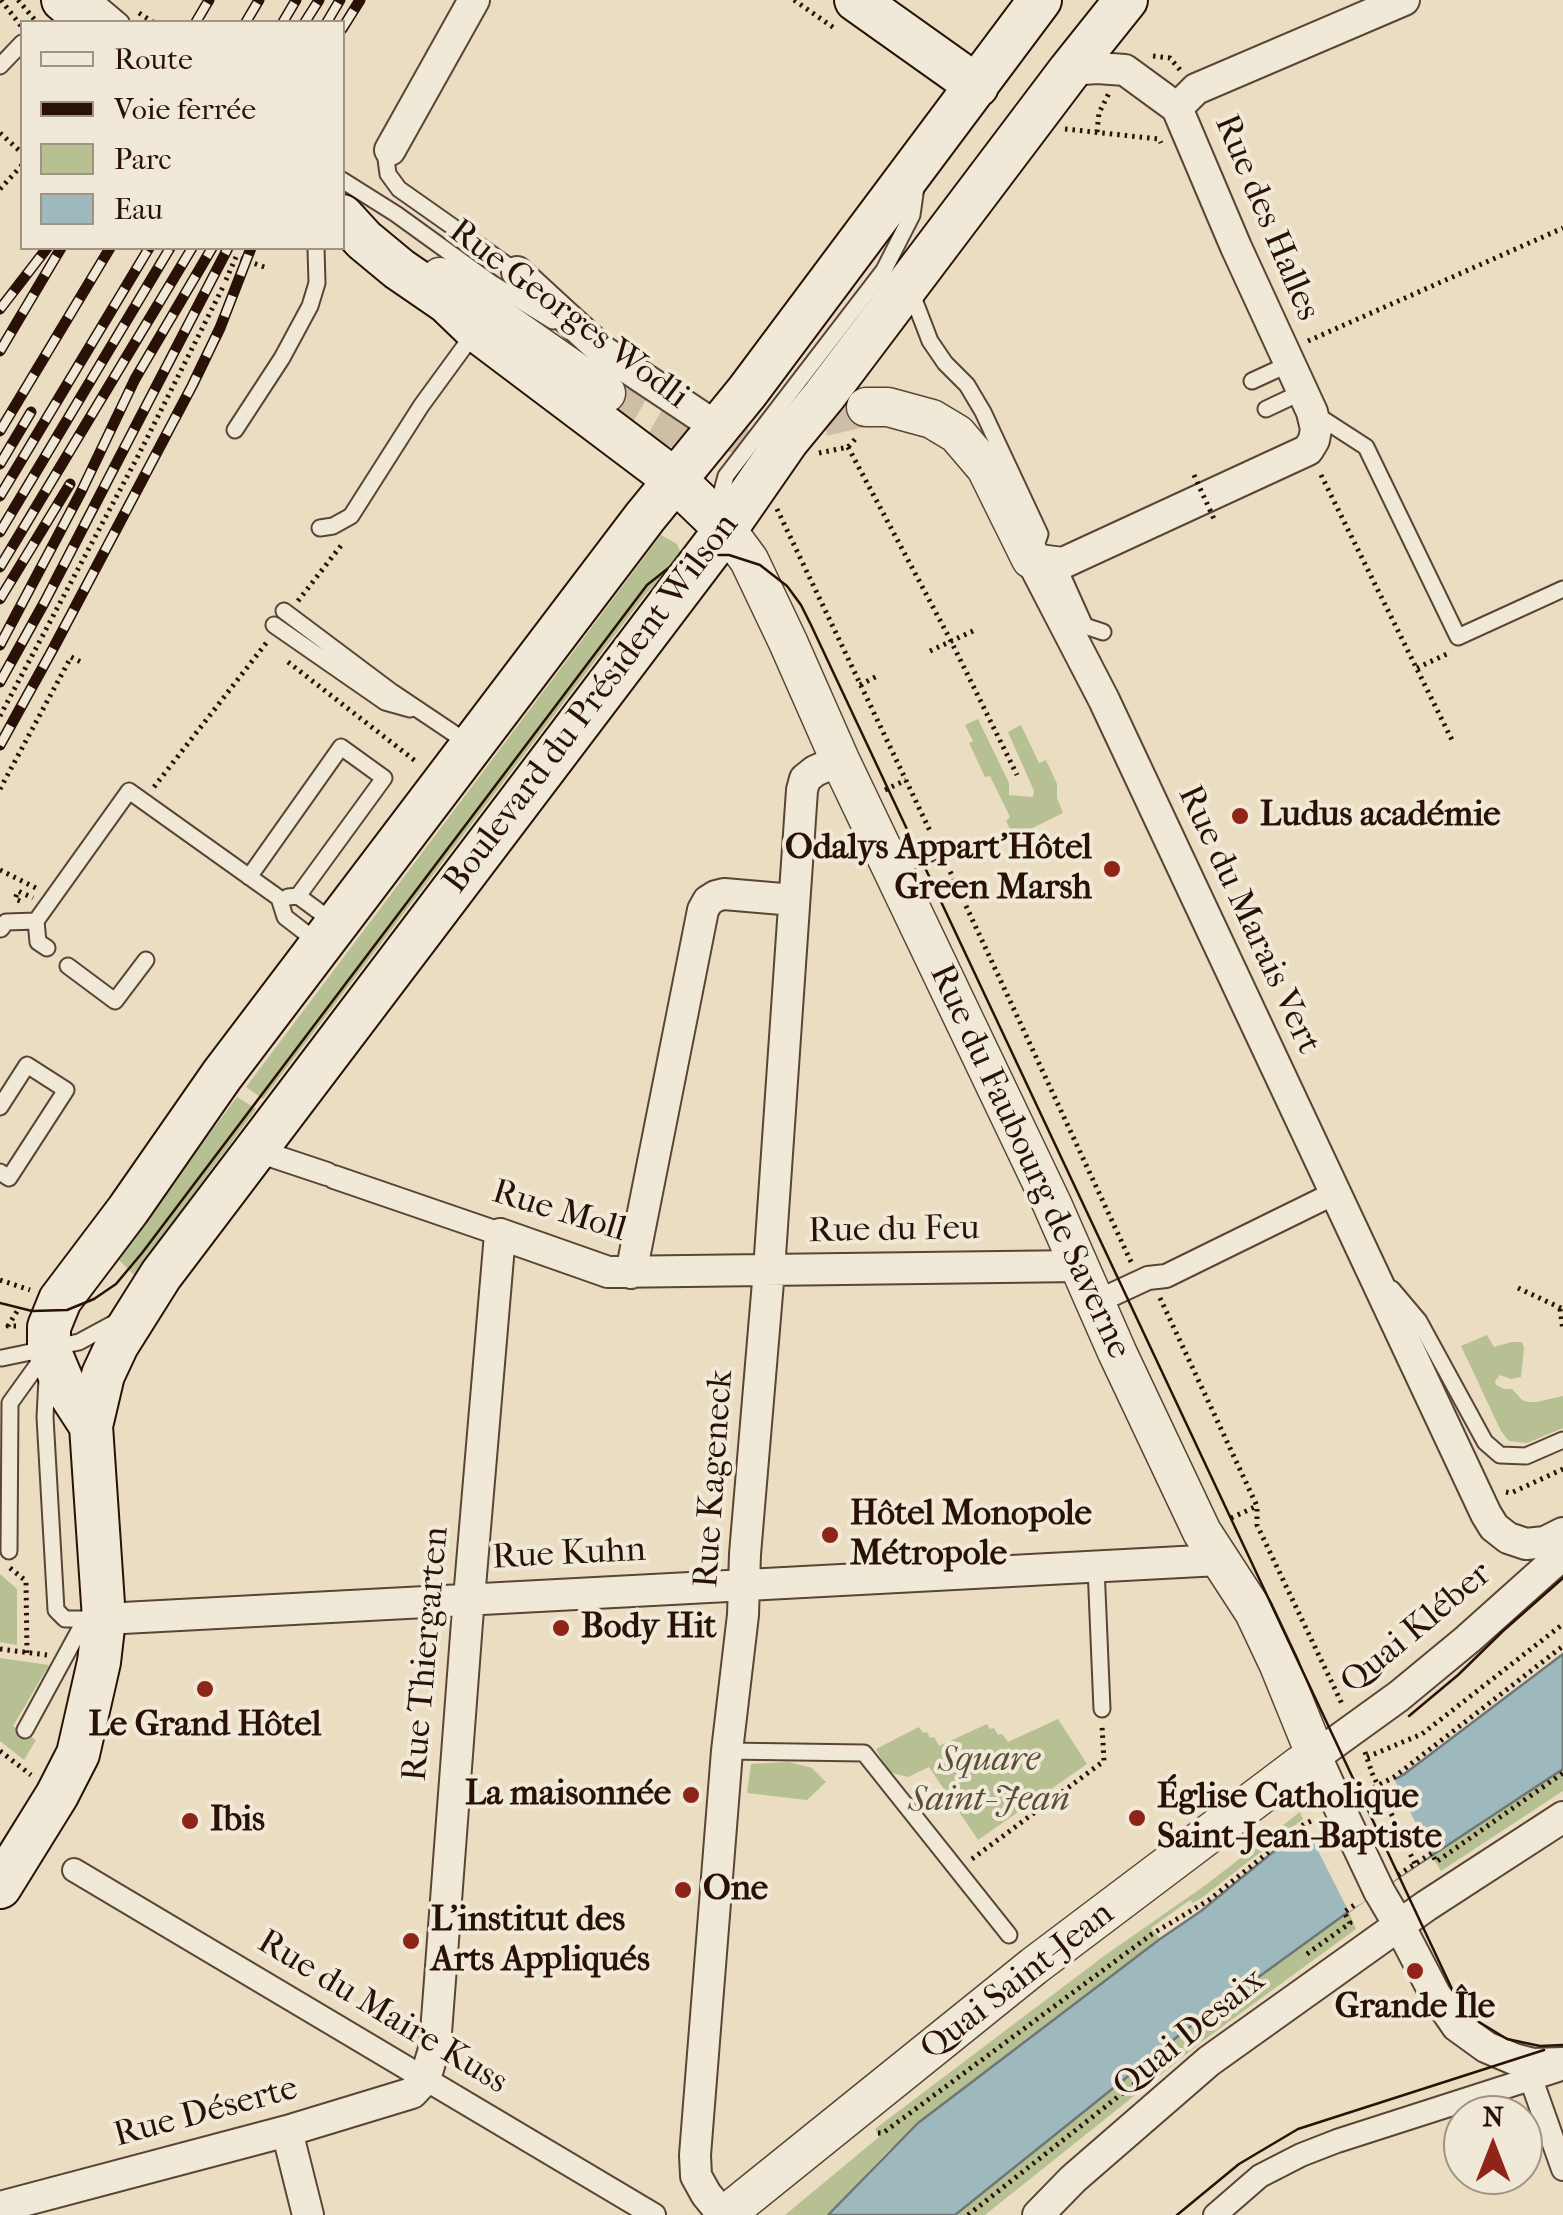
<!DOCTYPE html>
<html>
<head>
<meta charset="utf-8">
<style>
	body { margin:0 }
	#map { position:relative; width:1563px; height:2215px; overflow:hidden; background:#eaddc1; font-family:"IM FELL French Canon",serif }
	canvas { display:block }
	.legend { position:absolute; left:20px; top:20px; width:325px; height:230px; box-sizing:border-box; background:#f1e9d7; border:2px solid #a19384; margin:0; padding:12px 18px; list-style:none; font-size:30px; color:#291107 }
	.legend li { display:flex; align-items:center; gap:20px; height:50px }
	.legend b { width:50px; border:2px solid #a19384 }
	.north { position:absolute; left:1443px; top:2095px; width:100px; height:100px; box-sizing:border-box; background:#f1e9d7; border:2px solid #a19384; border-radius:50%; rotate:0deg; font-size:28px; font-weight:700; line-height:40px; text-align:center; color:#291107 }
	.north::after { content:''; display:block; margin:auto; width:35px; height:45px; background:#8f2418; clip-path:polygon(50% 0,100% 100%,50% 72%,0 100%) }
</style>
</head>
<body>
<div id="map">
<canvas width="1563" height="2215"></canvas>
<ul class="legend">
<li><b style="height:12px;background:#f1e9d7"></b>Route</li>
<li><b style="height:12px;background:#291107"></b>Voie ferrée</li>
<li><b style="height:28px;background:#b7c092"></b>Parc</li>
<li><b style="height:28px;background:#9db9be"></b>Eau</li>
</ul>
<div class="north">N</div>
</div>
<script>
const g = document.querySelector('canvas').getContext('2d');
g.lineJoin = 'round';
function paint(path, color) { g.fillStyle = color; g.fill(path, 'evenodd'); }
const shape = rows => new Path2D(rows.map(r => 'M' + r).join(''));
function trace(path, color, width, dash) { g.strokeStyle = color; g.lineWidth = width; g.lineCap = dash ? 'butt' : 'round'; g.setLineDash(dash || []); g.stroke(path); }
function drawText(font, color, halo, rows, align = 'center') {
  g.font = font + ' "IM FELL French Canon",serif'; g.lineWidth = 8; g.setLineDash([]); g.textBaseline = 'middle'; g.strokeStyle = halo; g.fillStyle = color; for (const [text, x, y, turn = 0] of rows) {
    g.save(); g.translate(x, y); g.rotate((+turn || 0) * Math.PI / 180); g.textAlign = isNaN(turn) ? turn : align; if (halo) g.strokeText(text, 0, 0); g.fillText(text, 0, 0); g.restore();
  }
}
const green = shape([
	[661,535,677,544,685,563,657,582,646,594,263,1099,246,1087],
	[978,719,1009,783,1009,795,1033,797,1034,791,1008,732,1021,725,1039,763,1046,760,1057,784,1057,798,1063,813,1014,837,1006,821,1010,817,990,776,985,777,969,743,973,741,965,725],
	[237,1097,256,1109,134,1275,117,1258],
	[1487,1335,1494,1347,1512,1342,1522,1342,1524,1348,1521,1377,1511,1379,1500,1375,1495,1381,1496,1385,1504,1389,1512,1389,1522,1400,1528,1402,1537,1402,1563,1396,1563,1428,1527,1443,1509,1441,1501,1431,1461,1346],
	[0,1574,17,1589,17,1645,0,1642],
	[0,1658,49,1665,13,1726,36,1740,24,1760,0,1741],
	[1058,1719,1087,1764,978,1840,929,1767,908,1777,888,1772,876,1749,919,1727,923,1733,927,1732,930,1738,934,1737,939,1746,987,1724,990,1729,994,1728,998,1735,1002,1734,1008,1742],
	[789,1762,812,1768,826,1782,807,1800,747,1793,751,1764],
	[1563,1769,1563,1791,1441,1871,1431,1855],
	[1300,1812,1303,1819,1203,1897,1193,1903,1190,1900,1151,1928,1160,1939,889,2150,828,2215,785,2215,879,2137,875,2129,1104,1956,1207,1884],
	[1349,1912,1356,1929,1204,2040,985,2215,955,2215,1187,2029]
]);
const water = shape([
	[1563,1654,1563,1769,1366,1899,1187,2029,955,2215,828,2215,918,2123,1160,1939,1201,1911,1306,1825,1403,1775,1563,1654]
]);
const pier = shape([
	[1392,1774,1431,1855,1349,1912,1303,1821]
]);
const tertiaryTunnel = shape([
	[606,393,659,423,691,433,743,433,786,426,866,407]
]);
const path = shape([
	[1,0,21,26],
	[18,0,35,20],
	[794,0,837,30],
	[139,13,153,22],
	[1153,56,1170,58,1181,71],
	[1065,129,1159,139,1161,143],
	[1097,132,1099,113,1109,93],
	[0,133,22,153],
	[0,189,22,165],
	[226,280,236,257,267,268],
	[1308,341,1563,228],
	[848,447,951,641,1017,775],
	[819,453,848,447,858,436],
	[1321,475,1452,740,1448,741],
	[777,509,931,833],
	[298,601,343,543],
	[930,651,975,630],
	[288,662,418,763],
	[1417,668,1451,652],
	[860,685,879,675],
	[0,716,138,456,224,285],
	[154,787,267,642],
	[0,789,71,657,83,663],
	[885,790,906,780],
	[947,865,1132,1264],
	[0,870,38,889],
	[20,901,15,899,18,891,33,898],
	[0,1280,30,1290],
	[1518,1288,1563,1309],
	[1160,1298,1257,1506,1257,1525,1343,1706],
	[1560,1309,1563,1331],
	[16,1326,8,1326,19,1308],
	[1506,1492,1511,1493,1563,1469],
	[1231,1518,1257,1506],
	[10,1568,26,1581,27,1653],
	[0,1649,47,1655],
	[0,1751,31,1775],
	[1365,1752,1372,1773],
	[1367,1757,1422,1734,1563,1624],
	[1360,1795,1394,1777,1563,1646],
	[972,1859,1104,1761,1102,1726],
	[1398,1875,1432,1853,1436,1862,1563,1773],
	[1307,1954,1350,1923,1344,1912,1356,1904],
	[878,2133,883,2133,1152,1934,1209,1900,1301,1826,1315,1819],
	[968,2215,1162,2062]
]);
const service = shape([
	[95,0,121,22],
	[0,66,22,43],
	[390,150,386,159,388,174,399,189,517,272],
	[342,180,396,214,493,284,553,321],
	[910,289,930,341,945,363,967,385,983,412,1040,534,1034,551],
	[1252,381,1289,364],
	[1266,409,1302,392],
	[1315,414,1366,447,1458,637,1563,589],
	[235,430,282,358,310,306,317,283,316,248],
	[721,513,720,498,726,476,884,270,912,215,916,187],
	[320,528,333,526,351,516,421,406,475,332],
	[1063,563,1063,577,1085,626,1103,632],
	[284,611,392,692,468,743],
	[274,625,385,702,410,709],
	[893,870,939,849],
	[249,877,341,747,384,778,298,896],
	[288,897,298,896,336,924],
	[36,921,38,942,47,948],
	[1,929,6,922,36,921,129,791,279,898,285,917,320,944],
	[68,966,115,1001,146,960],
	[0,1107,27,1065,66,1090,9,1178,0,1172],
	[1392,1289,1419,1321,1485,1442,1500,1455,1526,1456,1563,1440],
	[2,1358,79,1342,116,1322],
	[47,1379,45,1417,56,1610,65,1619,103,1619],
	[9,1551,10,1403,46,1353],
	[1096,1567,1102,1709],
	[25,1730,86,1618],
	[727,1751,864,1753,1009,1935]
]);
const pedestrian = shape([
	[255,1150,327,1174],
	[334,1177,500,1234],
	[1093,1298,1107,1297,1148,1278,1166,1276,1335,1193],
	[74,1870,654,2215],
	[1531,2079,1563,2169],
	[1215,2215,1260,2176,1301,2155,1337,2141,1558,2070]
]);
const minor = shape([
	[1177,108,1196,89,1404,0],
	[390,150,474,0],
	[517,272,604,352,718,428],
	[1031,559,1104,700,1486,1514,1494,1527,1508,1538,1526,1544,1545,1542,1563,1533],
	[1031,559,1063,563,1308,450,1314,440,1316,429,1312,412,1236,247,1177,108,1125,70,1097,68,1070,70],
	[631,1273,703,910,708,901,716,896,724,894,794,900],
	[104,1619,1219,1560],
	[1333,1794,1316,1756,1399,1696,1468,1639,1563,1554],
	[1379,1891,1399,1925,1435,1994,1457,2026,1486,2047,1514,2059,1533,2064,1563,2063],
	[287,2131,308,2215],
	[0,2207,287,2131,412,2093,425,2079,435,2046,467,1622,500,1234,608,1272,1079,1266],
	[723,2215,706,2194,696,2176,695,2155,727,1751,743,1615,745,1554,769,1270,802,790,805,779,815,771,840,760],
	[1038,2215,1073,2179,1209,2061,1426,1906,1563,1817]
]);
const tertiary = shape([
	[440,277,606,393],
	[866,407,888,407,932,419,957,434,986,468,1031,559],
	[725,2215,1034,1966,1299,1766,1316,1756,1279,1665,1254,1612,1202,1532,1117,1352,1052,1204,840,760,788,642,749,560,726,529]
]);
const secondary = shape([
	[63,0,90,22],
	[856,0,977,86],
	[342,216,364,240,399,269,447,302,476,330,675,480,726,529],
	[91,1426,103,1375,117,1345,161,1275,726,529,787,441,824,396,1070,70,1126,0],
	[0,1887,57,1795,78,1754,99,1662,104,1619,91,1426,63,1383,49,1350,49,1327,60,1300,128,1210,222,1075,645,517,747,392,1040,0]
]);
const tram = shape([
	[0,1303,32,1311,67,1310,94,1299,116,1284,142,1253,647,585,671,566,690,558,706,555,729,555,760,565,787,586,801,605,811,625,1452,1989,1459,2001,1479,2022,1507,2039,1540,2046,1563,2045],
	[1409,1716,1458,1675,1503,1631,1563,1578],
	[1177,2215,1239,2164,1298,2129,1544,2050]
]);
const rail = shape([
	[196,22,209,0],
	[246,22,259,0],
	[283,22,296,0],
	[305,22,319,0],
	[327,22,340,0],
	[342,29,360,0],
	[0,309,47,248],
	[0,351,61,248],
	[0,431,110,248],
	[0,464,31,412],
	[0,496,149,248],
	[0,532,170,248],
	[0,567,192,248],
	[0,599,70,484],
	[0,645,81,492,135,379,212,248],
	[0,682,44,603,228,248],
	[0,745,54,647,192,386,220,328,251,248]
]);
const pathBridge = shape([
	[1194,475,1214,519],
	[1372,1773,1416,1866]
]);
const minorBridge = shape([
	[1333,1794,1379,1891]
]);
const markers = [
	[1240,816,10,"#8f2418"],
	[1112,869,10,"#8f2418"],
	[830,1535,10,"#8f2418"],
	[561,1628,10,"#8f2418"],
	[205,1689,10,"#8f2418"],
	[691,1795,10,"#8f2418"],
	[1137,1818,10,"#8f2418"],
	[190,1821,10,"#8f2418"],
	[683,1890,10,"#8f2418"],
	[411,1941,10,"#8f2418"],
	[1415,1971,10,"#8f2418"]
];
const streetNames = [
	["Rue des Halles",1266,218,67],
	["Rue Georges Wodli",568,315,37],
	["Boulevard du Président Wilson",592,704,-53],
	["Rue du Marais Vert",1248,920,65],
	["Rue du Faubourg de Saverne",1029,1162,65],
	["Rue Moll",559,1212,17],
	["Rue du Feu",894,1231,-1],
	["Rue Kageneck",715,1479,-86],
	["Rue Kuhn",569,1555,-3],
	["Quai Kléber",1417,1629,-40],
	["Rue Thiergarten",427,1654,-85],
	["Quai Saint-Jean",1018,1982,-38],
	["Rue du Maire Kuss",382,2013,31],
	["Quai Desaix",1190,2034,-39],
	["Rue Déserte",206,2113,-15]
];
const poiNames = [
	["Ludus académie",1260,816],
	["Odalys Appart'Hôtel",1092,849,"right"],
	["Green Marsh",1092,889,"right"],
	["Hôtel Monopole",850,1515],
	["Métropole",850,1555],
	["Body Hit",581,1628],
	["Le Grand Hôtel",205,1726,"center"],
	["La maisonnée",671,1795,"right"],
	["Église Catholique",1157,1798],
	["Saint-Jean-Baptiste",1157,1838],
	["Ibis",210,1821],
	["One",703,1890],
	["L'institut des",431,1921],
	["Arts Appliqués",431,1961],
	["Grande Île",1415,2008,"center"]
];
const parkNames = [
	["Square",989,1761],
	["Saint-Jean",989,1801]
];
paint(green, '#b7c092');
paint(water, '#9db9be');
trace(water, '#6f7675', 2.5);
paint(pier, '#eaddc1');
trace(tertiaryTunnel, '#cdbea5', 38, [38, 19]);
trace(service, '#594436', 19);
trace(pedestrian, '#594436', 26);
trace(minor, '#594436', 34);
trace(tertiary, '#594436', 41);
trace(secondary, '#291107', 46);
trace(path, '#291107', 5, [2.5, 5]);
trace(service, '#f1e9d7', 15);
trace(pedestrian, '#f1e9d7', 22);
trace(minor, '#f1e9d7', 30);
trace(tertiary, '#f1e9d7', 38);
trace(secondary, '#f1e9d7', 42);
trace(tram, '#291107', 2.5);
trace(rail, '#291107', 11);
trace(rail, '#f1e9d7', 8, [22]);
trace(minorBridge, '#594436', 34, []);
trace(pathBridge, '#291107', 5, [2.5, 5]);
trace(minorBridge, '#f1e9d7', 30);
for (const [x, y, r, color] of markers) { const dot = new Path2D(); dot.arc(x, y, r, 0, 2 * Math.PI); g.fillStyle = color; g.fill(dot); trace(dot, '#f1e9d7', 4); }
drawText('35px', '#291107', '#f1e9d7', streetNames);
drawText('bold 35px', '#291107', '#f1e9d7', poiNames, 'left');
drawText('italic 35px', '#5b4e38', '#f1e9d7', parkNames);
</script>
</body>
</html>
